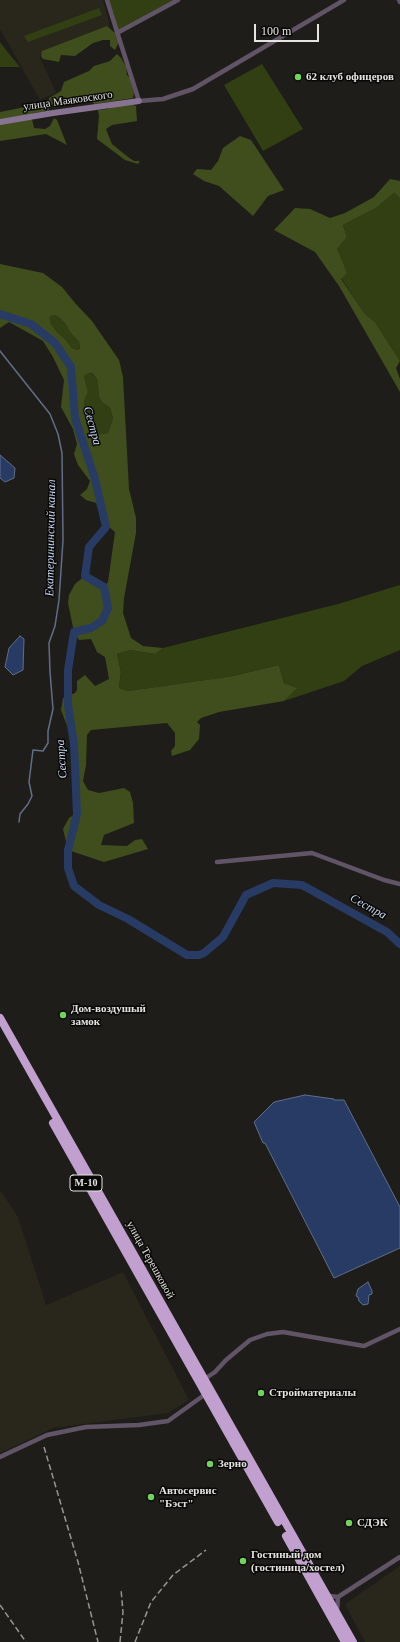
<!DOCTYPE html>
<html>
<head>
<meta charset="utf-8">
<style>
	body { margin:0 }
	#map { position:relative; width:400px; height:1642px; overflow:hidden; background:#1f1d19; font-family:"Times New Roman",serif }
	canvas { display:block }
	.scale { position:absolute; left:254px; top:24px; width:65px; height:18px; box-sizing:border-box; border:2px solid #e5e4e1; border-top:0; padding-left:5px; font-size:12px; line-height:14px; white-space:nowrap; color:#e5e4e1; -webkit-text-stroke:3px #080806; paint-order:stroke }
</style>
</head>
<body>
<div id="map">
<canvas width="400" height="1642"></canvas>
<div class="scale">100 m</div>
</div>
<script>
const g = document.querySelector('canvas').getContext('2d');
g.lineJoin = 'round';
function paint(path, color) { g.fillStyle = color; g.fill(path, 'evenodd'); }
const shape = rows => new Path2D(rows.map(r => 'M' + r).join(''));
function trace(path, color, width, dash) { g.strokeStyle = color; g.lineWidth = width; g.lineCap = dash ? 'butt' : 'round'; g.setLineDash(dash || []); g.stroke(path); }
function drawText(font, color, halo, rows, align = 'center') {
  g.font = font + ' "Times New Roman",serif'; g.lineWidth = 3; g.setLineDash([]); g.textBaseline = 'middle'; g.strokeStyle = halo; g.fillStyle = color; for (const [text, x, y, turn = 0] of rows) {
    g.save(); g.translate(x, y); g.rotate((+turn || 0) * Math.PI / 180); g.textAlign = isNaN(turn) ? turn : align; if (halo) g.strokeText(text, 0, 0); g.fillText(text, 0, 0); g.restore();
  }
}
const built = shape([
	[0,0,103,0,110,26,39,55,56,93,40,100,0,29],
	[0,1190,18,1217,46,1305,123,1272,189,1400,168,1413,53,1428,0,1453],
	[400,1566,400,1642,365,1642,345,1604]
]);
const green = shape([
	[108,0,176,0,117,32],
	[99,8,102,15,28,42,24,36],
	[0,42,6,50,20,67,0,67],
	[262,64,303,129,263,151,224,85],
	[394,193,400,198,400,361,375,322,365,314,341,278,337,249,347,237,343,225,376,208],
	[53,315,57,316,65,323,70,332,79,342,80,347,77,350,72,348,65,339,57,332,51,324,48,316],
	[89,373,91,373,97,379,99,397,102,402,110,408,113,418,108,433,95,435,91,434,86,422,84,401,88,392,84,376],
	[400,585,400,650,362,666,344,681,284,701,296,688,284,683,279,665,233,676,128,691,119,688,121,672,117,654,130,650,155,654,163,648,338,604]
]);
const forest = shape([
	[107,26,115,33,119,42,115,50,110,46,110,40,103,40,93,43,75,56,61,55,59,62,43,59,41,56,42,51],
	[117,54,121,58,126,67,127,75,130,78,134,93,133,98,95,104,89,100,87,103,69,102,62,106,53,108,49,104,49,98,61,91,64,82,89,71,94,66,110,61],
	[40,104,50,106,48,111,33,113,31,115,34,128,45,129,50,126,54,118,57,120,67,145,46,134,0,141,0,112],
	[133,105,136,106,137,121,112,125,106,129,112,144,128,157,134,161,140,161,138,164,125,160,97,139,99,116,98,110,108,109,113,106],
	[240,136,251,140,284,190,268,196,253,216,219,186,204,181,193,174,197,169,211,170,218,161,223,148],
	[390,179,400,181,400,198,394,193,376,208,343,225,347,237,337,249,347,273,341,279,365,314,375,322,400,361,396,368,400,379,400,392,339,286,315,252,274,230,295,208,310,209,330,218,345,213,374,197],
	[0,264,43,273,62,287,75,303,92,321,119,360,123,377,129,489,136,518,136,533,124,598,123,613,131,638,143,646,163,648,155,654,130,650,117,654,121,672,119,688,128,691,233,676,279,665,284,683,297,688,284,701,219,712,201,718,197,722,200,725,199,739,190,750,172,756,171,751,175,746,175,733,167,723,91,730,87,735,86,765,83,781,88,790,99,793,124,788,130,792,133,803,134,823,104,835,101,845,127,846,135,840,142,839,148,849,104,862,68,850,63,829,69,818,77,813,74,744,61,710,63,698,75,693,77,690,77,681,85,675,95,686,109,679,105,657,97,652,91,639,79,640,74,632,68,603,69,595,75,584,85,576,104,587,108,582,115,532,102,521,96,503,86,500,80,495,87,489,90,481,78,465,74,454,77,444,73,429,61,407,64,380,53,357,43,341,9,322,0,328],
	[53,315,57,316,65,323,70,332,79,342,80,348,77,350,72,348,65,339,57,332,51,324,49,317],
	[89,373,92,373,97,379,99,397,102,402,110,408,113,418,108,433,95,435,92,434,86,422,84,401,88,392,84,376]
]);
const water = shape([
	[0,455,15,468,14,478,5,482,0,478,0,455],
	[20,636,24,639,23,670,13,675,5,667,9,648,20,636],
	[305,1095,334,1099,334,1100,344,1100,400,1207,400,1248,334,1278,265,1143,263,1143,254,1122,274,1102,305,1095],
	[368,1282,372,1291,372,1294,369,1295,368,1304,363,1305,359,1301,358,1297,356,1296,358,1289,368,1282]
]);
const stream = shape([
	[0,351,50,414,58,434,62,453,63,540,59,600,55,626,49,643,50,672,53,709,48,731,48,743,43,751,33,750,29,782,32,796,28,804,20,814,19,822]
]);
const river = shape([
	[0,314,31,324,55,343,71,367,75,418,95,479,106,527,89,547,85,576,104,587,108,608,102,621,91,628,74,632,68,670,68,705,74,744,77,814,68,850,68,868,74,886,99,905,128,919,187,955,199,955,204,953,223,937,246,895,273,883,302,885,387,932,400,944]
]);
const street = shape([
	[107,0,139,101,163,99,193,89,344,0],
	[399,0,400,2],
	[117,33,178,0],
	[217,862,312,853,384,880,400,884],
	[203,1380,215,1372,226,1360,250,1340,267,1334,283,1332,364,1346,400,1329],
	[0,1457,47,1435,86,1427,139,1425,168,1421,207,1393],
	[326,1593,330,1596,338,1597,400,1557],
	[337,1611,338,1597]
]);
const secondary = shape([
	[0,122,53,113,139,101]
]);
const highway = shape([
	[0,1018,353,1642],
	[53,1123,278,1522],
	[286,1536,345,1642]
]);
const rail = shape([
	[44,1447,78,1562,98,1642],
	[0,1605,26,1642],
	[120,1642,123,1612,121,1589],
	[135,1642,151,1602,173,1575,206,1550]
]);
const markers = [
	[298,77,4,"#73d25c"],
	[63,1015,4,"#73d25c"],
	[261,1393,4,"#73d25c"],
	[210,1464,4,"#73d25c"],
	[151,1497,4,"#73d25c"],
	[349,1523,4,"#73d25c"],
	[243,1561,4,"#73d25c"]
];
const shields = [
	[86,1183,32]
];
const shieldNames = [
	["М-10",86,1183]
];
const poiNames = [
	["62 клуб офицеров",306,77],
	["Дом-воздушый",71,1009],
	["замок",71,1022],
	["Стройматериалы",269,1393],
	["Зерно",218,1464],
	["Автосервис",159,1491],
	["\"Бэст\"",159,1504],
	["СДЭК",357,1523],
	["Гостиный дом",251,1555],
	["(гостиница/хостел)",251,1568]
];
const streetNames = [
	["улица Маяковского",68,101,-8],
	["улица Терешковой",150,1260,61]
];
const waterNames = [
	["Сестра",92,426,75],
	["Екатерининский канал",51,538,-89],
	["Сестра",62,759,-94],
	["Сестра",368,907,29]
];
paint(built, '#29261c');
paint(green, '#323f13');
paint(forest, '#3f4e1c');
paint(water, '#283b64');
trace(water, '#616e8a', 1);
trace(stream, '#616e8a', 1.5);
trace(river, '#283b64', 8);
trace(street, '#615467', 4.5);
trace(secondary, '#887392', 6);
trace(highway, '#c1a0d0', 8);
trace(rail, '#979692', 1.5, [6, 3]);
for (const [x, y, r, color] of markers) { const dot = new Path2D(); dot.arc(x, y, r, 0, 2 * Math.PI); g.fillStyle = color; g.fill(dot); trace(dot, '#080806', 1.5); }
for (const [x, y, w] of shields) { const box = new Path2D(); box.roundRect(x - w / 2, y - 8, w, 16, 3); g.fillStyle = '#080806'; g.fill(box); trace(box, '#e5e4e1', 1); }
drawText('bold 10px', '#e5e4e1', null, shieldNames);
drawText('bold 11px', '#e5e4e1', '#080806', poiNames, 'left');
drawText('11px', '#e5e4e1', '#080806', streetNames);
drawText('italic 12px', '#cad8f5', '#080806', waterNames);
</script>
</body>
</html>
